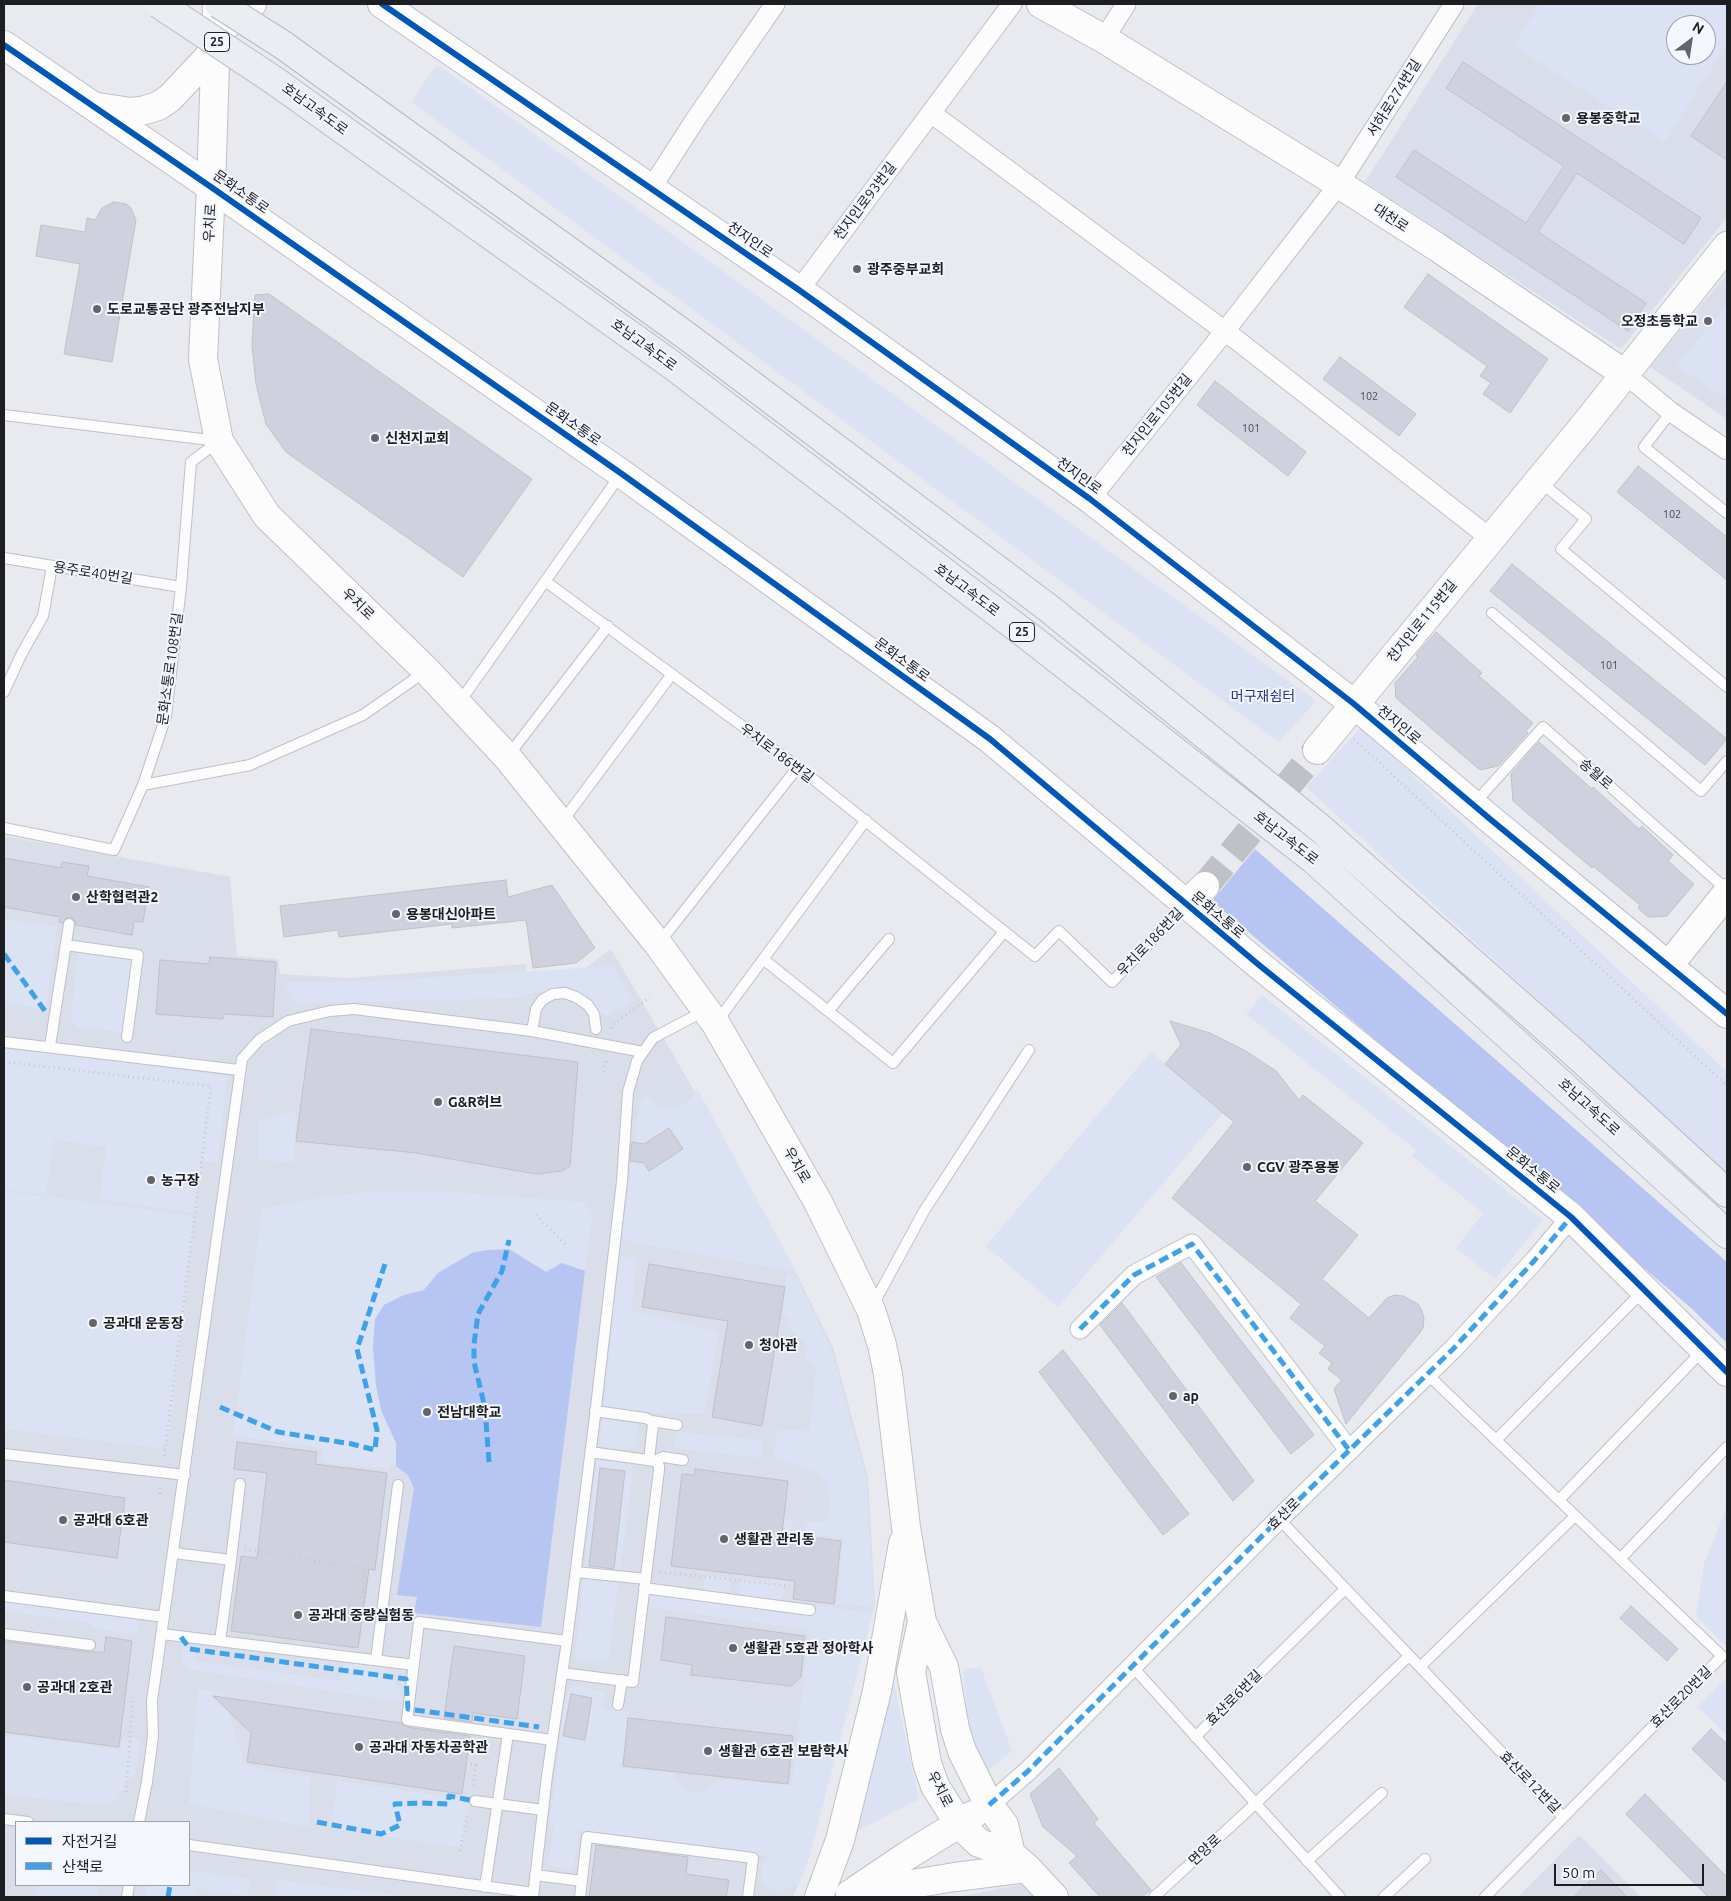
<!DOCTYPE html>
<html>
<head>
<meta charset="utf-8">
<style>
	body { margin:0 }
	#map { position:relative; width:1731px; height:1901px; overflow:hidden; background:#e8eaf0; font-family:Ubuntu,"Noto Sans KR",sans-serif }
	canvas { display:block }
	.frame { position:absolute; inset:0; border:5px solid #1c1e22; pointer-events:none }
	.legend { position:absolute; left:15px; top:1821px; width:175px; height:65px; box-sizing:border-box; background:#f3f6fd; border:1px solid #9da0a5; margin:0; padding:6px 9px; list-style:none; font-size:15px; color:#1c1e22 }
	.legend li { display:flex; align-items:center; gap:10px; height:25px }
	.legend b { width:25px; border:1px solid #9da0a5 }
	.north { position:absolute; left:1666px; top:15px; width:50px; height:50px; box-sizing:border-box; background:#f3f6fd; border:1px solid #9da0a5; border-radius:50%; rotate:31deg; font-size:14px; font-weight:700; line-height:20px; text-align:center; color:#1c1e22 }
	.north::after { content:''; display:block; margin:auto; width:18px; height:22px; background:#63656a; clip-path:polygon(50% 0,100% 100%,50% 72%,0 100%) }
	.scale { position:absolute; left:1554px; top:1864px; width:150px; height:22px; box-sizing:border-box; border:2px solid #1c1e22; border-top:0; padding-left:6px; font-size:15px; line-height:18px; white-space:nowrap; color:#1c1e22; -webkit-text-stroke:4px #f3f6fd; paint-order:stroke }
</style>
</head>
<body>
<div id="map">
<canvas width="1731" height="1901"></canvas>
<div class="frame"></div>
<ul class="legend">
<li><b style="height:6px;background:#0057b8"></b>자전거길</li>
<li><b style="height:6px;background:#3da2ea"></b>산책로</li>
</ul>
<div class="north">N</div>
<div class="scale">50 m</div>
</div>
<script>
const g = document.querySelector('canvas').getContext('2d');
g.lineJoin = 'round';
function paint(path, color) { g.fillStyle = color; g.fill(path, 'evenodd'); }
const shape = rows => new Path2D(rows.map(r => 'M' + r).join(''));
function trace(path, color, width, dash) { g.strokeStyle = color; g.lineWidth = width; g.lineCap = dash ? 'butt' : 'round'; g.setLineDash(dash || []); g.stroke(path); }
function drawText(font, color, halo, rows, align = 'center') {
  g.font = font + ' Ubuntu,"Noto Sans KR",sans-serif'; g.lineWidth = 4; g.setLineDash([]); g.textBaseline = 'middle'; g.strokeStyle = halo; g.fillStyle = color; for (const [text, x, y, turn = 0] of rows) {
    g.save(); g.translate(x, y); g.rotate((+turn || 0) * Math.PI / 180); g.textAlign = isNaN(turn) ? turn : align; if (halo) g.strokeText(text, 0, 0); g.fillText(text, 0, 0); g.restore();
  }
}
const built = shape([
	[1478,4,1727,4,1727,217,1621,349,1365,182],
	[1676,25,1706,25,1706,55,1676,55],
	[1727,274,1727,419,1650,367],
	[4,836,230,877,237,956,278,959,280,974,349,978,526,964,526,976,583,970,611,949,741,1170,796,1272,833,1347,868,1477,875,1604,809,1858,793,1897,4,1897],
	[16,1822,189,1822,189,1885,16,1885],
	[1579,1835,1641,1897,1518,1897],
	[1024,1884,1036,1897,958,1897]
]);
const green = shape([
	[1540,4,1727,4,1727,44,1665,142,1513,46],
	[1676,25,1706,25,1706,55,1676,55],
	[437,64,1316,701,1279,742,411,102],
	[1727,304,1727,399,1676,366],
	[1361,727,1727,1072,1727,1174,1306,787],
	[4,919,57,927,46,1009,4,1002],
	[78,950,132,956,124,1032,76,1027,71,1018],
	[613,966,634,1001,608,1016,600,1013,565,985,515,998,296,1004,283,982,359,982],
	[1262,995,1543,1220,1495,1279,1456,1248,1483,1213,1412,1156,1416,1150,1246,1014],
	[4,1049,85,1057,227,1076,218,1163,201,1161,195,1213,100,1199,106,1147,54,1140,46,1195,4,1189],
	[1151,1052,1223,1113,1058,1307,986,1246],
	[697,1088,796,1272,631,1242,622,1236,640,1101,645,1095,658,1106,667,1108,676,1108,684,1105,691,1099],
	[296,1111,294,1162,270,1161,258,1158,259,1120],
	[4,1191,195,1216,170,1432,166,1443,159,1448,4,1429],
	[383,1191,449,1192,584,1202,592,1214,585,1271,562,1263,546,1272,509,1249,487,1250,472,1253,438,1273,424,1290,404,1295,375,1319,373,1347,376,1385,381,1410,396,1443,396,1466,391,1462,389,1470,323,1462,323,1448,233,1436,262,1208,338,1195],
	[619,1256,637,1258,631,1310,719,1332,704,1414,603,1412],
	[787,1273,795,1274,831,1348,866,1477,874,1607,837,1604,843,1539,805,1533,805,1522,821,1522,829,1517,829,1500,827,1485,819,1474,807,1468,774,1459,777,1429,810,1431,816,1367,804,1358,808,1346,789,1328,788,1319,783,1312],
	[603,1419,638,1424,636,1443,633,1448,627,1450,599,1446],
	[676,1432,762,1440,761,1458,674,1448],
	[597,1459,631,1463,633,1470,609,1658,606,1662,575,1659],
	[1727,1506,1727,1647,1696,1616,1704,1564],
	[779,1518,792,1519,783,1597,778,1600,873,1613,809,1858,799,1884,776,1892,760,1883,762,1866,768,1856,579,1830,573,1869,548,1865,554,1826,550,1820,565,1700,571,1685,605,1692,602,1709,629,1712,621,1768,673,1773,678,1781,687,1790,695,1793,708,1790,716,1779,792,1785,809,1630,649,1607,651,1583,703,1590,705,1575,731,1578,729,1593,739,1595,740,1579,770,1581],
	[4,1599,139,1617,137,1635,92,1628,92,1623,4,1611],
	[881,1623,919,1799,840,1840],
	[183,1642,198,1643,196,1661,341,1681,345,1661,385,1667,393,1676,399,1689,402,1702,188,1669,181,1660],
	[981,1668,1012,1751,982,1775,970,1749,963,1669],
	[1727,1677,1727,1736,1698,1707],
	[198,1689,223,1693,244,1764,273,1772,311,1777,309,1799,310,1827,189,1804],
	[4,1735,120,1749,123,1738,140,1739,135,1776,127,1782,116,1801,110,1803,92,1804,4,1795],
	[338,1780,470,1800,463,1848,331,1828],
	[189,1870,250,1879,248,1896,196,1888,195,1897,145,1897,147,1885,189,1885],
	[277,1880,411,1897,275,1897],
	[38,1885,100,1885,97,1897,36,1897]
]);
const forest = shape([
	[1255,849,1727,1262,1727,1343,1691,1308,1212,901],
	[509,1249,546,1272,562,1263,585,1271,541,1627,414,1613,417,1597,397,1595,414,1488,408,1475,396,1466,396,1443,381,1410,376,1385,373,1347,375,1319,384,1305,404,1295,424,1290,438,1273,472,1253,487,1250]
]);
const building = shape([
	[1463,62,1701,218,1684,244,1577,173,1538,232,1646,303,1628,331,1396,177,1414,150,1526,223,1564,166,1446,88,1463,62],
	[1727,82,1727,160,1691,136,1727,82],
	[114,202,126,204,131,208,136,220,112,362,64,354,80,264,36,256,41,225,85,232,87,218,95,220,102,208,114,202],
	[1428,274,1548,359,1510,413,1483,394,1491,383,1480,376,1487,366,1404,307,1428,274],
	[269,294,532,479,463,577,286,452,266,424,256,384,252,345,255,295,269,294],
	[1340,357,1416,414,1399,436,1323,379,1340,357],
	[1215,381,1306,452,1288,476,1197,405,1215,381],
	[1638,466,1727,537,1727,580,1617,492,1638,466],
	[1512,564,1727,739,1705,765,1490,591,1512,564],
	[1436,632,1482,673,1479,676,1533,723,1526,731,1528,733,1498,766,1480,770,1396,698,1395,683,1418,657,1416,655,1436,632],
	[1539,742,1592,789,1593,787,1639,829,1642,826,1673,855,1668,861,1694,884,1667,916,1648,917,1638,908,1640,905,1593,866,1592,868,1513,801,1511,774,1539,742],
	[4,858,61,868,62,862,89,866,87,876,149,887,143,922,134,921,132,935,76,925,75,921,71,917,66,918,62,923,59,922,60,917,4,907,4,858],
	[506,880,508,897,552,885,595,948,576,963,533,968,526,920,452,928,452,924,339,937,338,930,284,937,280,906,506,880],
	[210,957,276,962,273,1017,224,1014,223,1019,156,1014,160,960,209,964,210,957],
	[1170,1021,1210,1033,1244,1050,1276,1071,1299,1100,1303,1095,1363,1143,1315,1201,1358,1235,1322,1279,1369,1318,1387,1298,1395,1295,1403,1296,1418,1304,1422,1311,1424,1319,1423,1328,1418,1335,1346,1424,1334,1389,1342,1380,1328,1369,1332,1363,1319,1353,1325,1346,1290,1318,1301,1304,1172,1198,1234,1122,1165,1064,1181,1045,1170,1021],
	[311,1029,578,1062,570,1166,562,1171,536,1174,417,1153,296,1141,311,1029],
	[669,1128,683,1149,649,1171,644,1163,630,1161,632,1142,644,1144,669,1128],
	[1181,1263,1314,1435,1291,1454,1156,1277,1181,1263],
	[649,1264,785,1287,762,1426,712,1417,728,1321,642,1307,649,1264],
	[1122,1303,1254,1481,1233,1501,1100,1325,1122,1303],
	[1063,1350,1189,1514,1163,1535,1039,1372,1063,1350],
	[237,1442,317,1452,315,1464,387,1473,375,1570,369,1569,358,1648,231,1631,241,1556,257,1558,267,1473,234,1469,237,1442],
	[600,1468,625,1471,614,1569,589,1566,600,1468],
	[695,1469,788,1481,782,1534,841,1541,834,1604,793,1599,795,1581,671,1566,682,1474,694,1475,695,1469],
	[4,1480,125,1498,117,1558,4,1542,4,1480],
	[1631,1606,1678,1649,1667,1661,1620,1618,1631,1606],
	[666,1617,805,1636,801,1677,792,1686,691,1675,692,1665,661,1660,666,1617],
	[106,1637,132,1641,119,1747,4,1732,4,1641,89,1652,104,1652,106,1637],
	[454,1646,525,1656,517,1719,473,1713,472,1722,444,1718,454,1646],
	[571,1694,592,1698,585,1740,563,1736,571,1694],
	[213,1696,401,1723,406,1727,470,1736,462,1794,247,1762,251,1733,213,1696],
	[628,1718,793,1736,788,1784,623,1766,628,1718],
	[1711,1729,1727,1744,1727,1783,1692,1749,1711,1729],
	[1059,1768,1098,1819,1094,1823,1151,1890,1142,1897,1100,1897,1069,1863,1077,1856,1043,1827,1030,1794,1059,1768],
	[1645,1794,1727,1877,1727,1897,1708,1897,1626,1814,1645,1794],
	[596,1845,688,1857,686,1874,729,1880,726,1897,589,1897,596,1845],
	[1601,1870,1627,1897,1574,1897,1601,1870]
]);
const secondaryTunnel = shape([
	[1205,886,1317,750]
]);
const path = shape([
	[1354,739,1727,1086],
	[611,1028,612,1025,650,997],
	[4,1062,211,1086,164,1458],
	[604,1072,606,1059],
	[536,1215,565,1244],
	[160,1494,160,1487],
	[245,1549,365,1569,359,1644],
	[660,1572,790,1586],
	[466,1764,476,1765,473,1786],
	[126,1792,133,1697],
	[460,1851,468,1812]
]);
const lane = shape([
	[1671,412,1644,447,1727,513],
	[4,415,218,441],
	[1539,481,1586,519,1561,549,1727,687],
	[4,558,181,587],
	[545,581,798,767,1035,956,1059,931,1112,982,1186,905],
	[1492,613,1701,791,1727,761],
	[4,692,21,655,43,616,52,566],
	[459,703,621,474],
	[508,756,608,626],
	[143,785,250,765,363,715,426,671],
	[1474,804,1543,727,1727,890],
	[562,822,672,674],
	[4,828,114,850,143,785,166,716,181,587,191,462,219,441],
	[659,943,798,767],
	[66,945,138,955,127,1037],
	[763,959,893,1063,1004,932],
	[828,1011,889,939],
	[716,1023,866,820],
	[532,1031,536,1009,542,1000,553,994,565,993,576,997,588,1005,594,1014,596,1029],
	[4,1042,239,1070],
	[50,1046,69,924],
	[873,1305,924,1211,1029,1050],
	[1427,1374,1722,1656,1485,1897],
	[595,1411,645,1418,652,1421,677,1425],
	[1496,1440,1643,1291],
	[590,1452,655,1461,663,1457,683,1460],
	[4,1454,185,1475],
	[649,1460,653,1424,652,1421],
	[1559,1500,1704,1349],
	[1279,1519,1563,1817],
	[174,1553,231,1560,240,1484],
	[1620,1559,1727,1447],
	[576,1572,646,1579],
	[644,1588,810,1610],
	[4,1596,164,1617],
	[4,1634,90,1645],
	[162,1634,414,1665],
	[220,1641,231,1560],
	[376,1660,398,1485],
	[1132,1666,1340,1897],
	[1420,1667,1575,1516],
	[562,1673,633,1682,659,1470,659,1466,655,1461],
	[618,1705,622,1680],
	[1195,1737,1345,1589],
	[552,1740,407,1720,419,1622,567,1641],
	[475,1801,543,1810],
	[4,1819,28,1822],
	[139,1822,147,1782,153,1736,152,1701,242,1059,259,1040,288,1021,330,1011,354,1009,532,1031,643,1052],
	[189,1845,533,1893],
	[1307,1861,1382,1793],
	[535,1875,582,1881],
	[485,1887,508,1734],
	[127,1897,129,1885],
	[533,1897,547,1776,567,1641,595,1416,622,1181,628,1092,637,1061,653,1038,706,1010],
	[580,1897,587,1837,753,1858,748,1897],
	[1154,1897,1255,1804,1409,1656],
	[1384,1897,1425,1859]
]);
const street = shape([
	[1104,39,1126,4],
	[931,113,1238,341,1490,538],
	[652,187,695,120,775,4],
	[799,290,1012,4],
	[1625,374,1671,412,1727,450],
	[1090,499,1225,331,1339,184,1454,4],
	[1080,1329,1134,1275,1192,1244,1349,1450],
	[989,1805,1028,1771,1279,1519,1454,1348,1534,1261,1571,1217]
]);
const secondary = shape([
	[217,4,211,187,203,359,219,441,267,516,427,671,508,758,658,944,716,1024,818,1202,871,1310,882,1345,888,1374,906,1527,922,1622,944,1667,955,1729,962,1751,989,1805,1004,1825,1011,1854],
	[382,4,799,290,1090,499,1354,704,1490,819,1727,1014],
	[1041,4,1104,39,1339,184,1437,247,1625,374],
	[219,31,252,4],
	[4,45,211,187,622,474,990,739,1259,965,1571,1217,1727,1372],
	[98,107,131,112,145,110,158,106,170,98,215,50],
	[1317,750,1583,427,1727,246],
	[1186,905,1205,886],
	[1669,965,1727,893],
	[922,1622,911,1672,927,1763,935,1786,959,1824,979,1843,1011,1854,1027,1868,1054,1897],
	[856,1890,908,1855,973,1815],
	[850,1894,955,1877,1027,1868],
	[819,1897,840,1840,877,1691,903,1543]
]);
const highway = shape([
	[283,45,688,337,1047,607,1320,828,1579,1057,1727,1193],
	[275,81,672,365,1028,636,1314,860,1727,1234]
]);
const highwayBridge = shape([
	[159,4,275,81],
	[219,4,283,45]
]);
const quiet = shape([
	[4,954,45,1011],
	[1080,1329,1134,1275,1192,1244,1349,1450],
	[220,1407,278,1432,352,1444,375,1450,377,1430,357,1349,385,1264],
	[489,1462,485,1408,474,1362,474,1344,478,1314,502,1271,509,1240],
	[181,1637,190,1649,406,1679,408,1709,539,1727],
	[989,1805,1028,1771,1279,1519,1454,1348,1534,1261,1571,1217],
	[317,1822,381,1834,400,1825,395,1804,421,1803,448,1804,449,1796,470,1800],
	[168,1897,170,1885]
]);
const cycleway = shape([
	[382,4,799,290,1090,499,1354,704,1490,819,1727,1014],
	[4,45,211,187,622,474,990,739,1259,965,1571,1217,1727,1372]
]);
const markers = [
	[1566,118,5,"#63656a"],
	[857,269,5,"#63656a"],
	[97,309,5,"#63656a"],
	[1708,321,5,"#63656a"],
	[375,438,5,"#63656a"],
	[76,897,5,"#63656a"],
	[396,914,5,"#63656a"],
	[438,1102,5,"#63656a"],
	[1247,1167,5,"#63656a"],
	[151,1180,5,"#63656a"],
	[93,1323,5,"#63656a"],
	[749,1345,5,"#63656a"],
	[1173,1396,5,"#63656a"],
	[427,1412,5,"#63656a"],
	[63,1520,5,"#63656a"],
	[724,1539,5,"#63656a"],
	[298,1615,5,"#63656a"],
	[733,1648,5,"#63656a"],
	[27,1687,5,"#63656a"],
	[359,1747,5,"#63656a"],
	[708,1751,5,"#63656a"]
];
const numberNames = [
	["102",1369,396],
	["101",1251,428],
	["102",1672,514],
	["101",1609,665]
];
const shields = [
	[217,42,25],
	[1022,632,25]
];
const shieldNames = [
	["25",217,42],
	["25",1022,632]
];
const streetNames = [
	["서하로274번길",1394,98,-58],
	["호남고속도로",315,109,36],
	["문화소통로",241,192,35],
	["천지인로93번길",865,201,-53],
	["대천로",1391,218,33],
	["우치로",210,223,-87],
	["천지인로",750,240,35],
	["호남고속도로",644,345,36],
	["천지인로105번길",1157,415,-51],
	["문화소통로",573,424,35],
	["천지인로",1079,476,36],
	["용주로40번길",93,573,9],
	["호남고속도로",967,590,37],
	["우치로",358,604,44],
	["천지인로115번길",1422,621,-51],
	["문화소통로",902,660,36],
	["문화소통로108번길",170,669,-82],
	["천지인로",1399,725,40],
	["우치로186번길",777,753,37],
	["송월로",1596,774,41],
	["호남고속도로",1286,838,38],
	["문화소통로",1218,915,40],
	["우치로186번길",1150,942,-46],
	["호남고속도로",1589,1107,42],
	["우치로",797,1165,60],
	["문화소통로",1533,1170,39],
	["효산로",1284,1514,-45],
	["효산로20번길",1681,1697,-45],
	["효산로6번길",1234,1698,-45],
	["효산로12번길",1530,1782,46],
	["우치로",940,1789,63],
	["면앙로",1205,1850,-43]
];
const poiNames = [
	["용봉중학교",1576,118],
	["광주중부교회",867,269],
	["도로교통공단 광주전남지부",107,309],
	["오정초등학교",1698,321,"right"],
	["신천지교회",385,438],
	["산학협력관2",86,897],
	["용봉대신아파트",406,914],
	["G&R허브",448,1102],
	["CGV 광주용봉",1257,1167],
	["농구장",161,1180],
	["공과대 운동장",103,1323],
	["청아관",759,1345],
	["ap",1183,1396],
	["전남대학교",437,1412],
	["공과대 6호관",73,1520],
	["생활관 관리동",734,1539],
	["공과대 중량실험동",308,1615],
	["생활관 5호관 정아학사",743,1648],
	["공과대 2호관",37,1687],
	["공과대 자동차공학관",369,1747],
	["생활관 6호관 보람학사",718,1751]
];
const parkNames = [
	["머구재쉼터",1263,696]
];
paint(built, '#d9deea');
paint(green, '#dbe2f4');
paint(forest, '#b6c5f2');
paint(building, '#cfd2de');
trace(building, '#c0c1c6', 1);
trace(secondaryTunnel, '#bfc1c7', 28, [28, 14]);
trace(lane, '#bfc0c5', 12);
trace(street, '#bfc0c5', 21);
trace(secondary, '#bfc0c5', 30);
trace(highway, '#b7bac2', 30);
trace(path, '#c8c8ca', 3, [1, 4]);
trace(lane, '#fcfcfd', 10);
trace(street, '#fcfcfd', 19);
trace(secondary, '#fcfcfd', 28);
trace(highway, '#ebedf3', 28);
trace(highwayBridge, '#b7bac2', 30, []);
trace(highwayBridge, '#ebedf3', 28);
trace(quiet, '#3da2ea', 5, [10, 5]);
trace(cycleway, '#0057b8', 6);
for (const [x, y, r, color] of markers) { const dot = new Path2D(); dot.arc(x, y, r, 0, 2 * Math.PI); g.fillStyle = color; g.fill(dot); trace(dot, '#f3f6fd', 2); }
drawText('11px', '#4c4e54', null, numberNames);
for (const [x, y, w] of shields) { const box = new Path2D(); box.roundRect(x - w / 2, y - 9.5, w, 19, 4); g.fillStyle = '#f3f6fd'; g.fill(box); trace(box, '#1c1e22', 1); }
drawText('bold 12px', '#1c1e22', null, shieldNames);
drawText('14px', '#1c1e22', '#f3f6fd', streetNames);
drawText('bold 14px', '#1c1e22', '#f3f6fd', poiNames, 'left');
drawText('14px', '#24358c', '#f3f6fd', parkNames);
</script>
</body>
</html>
